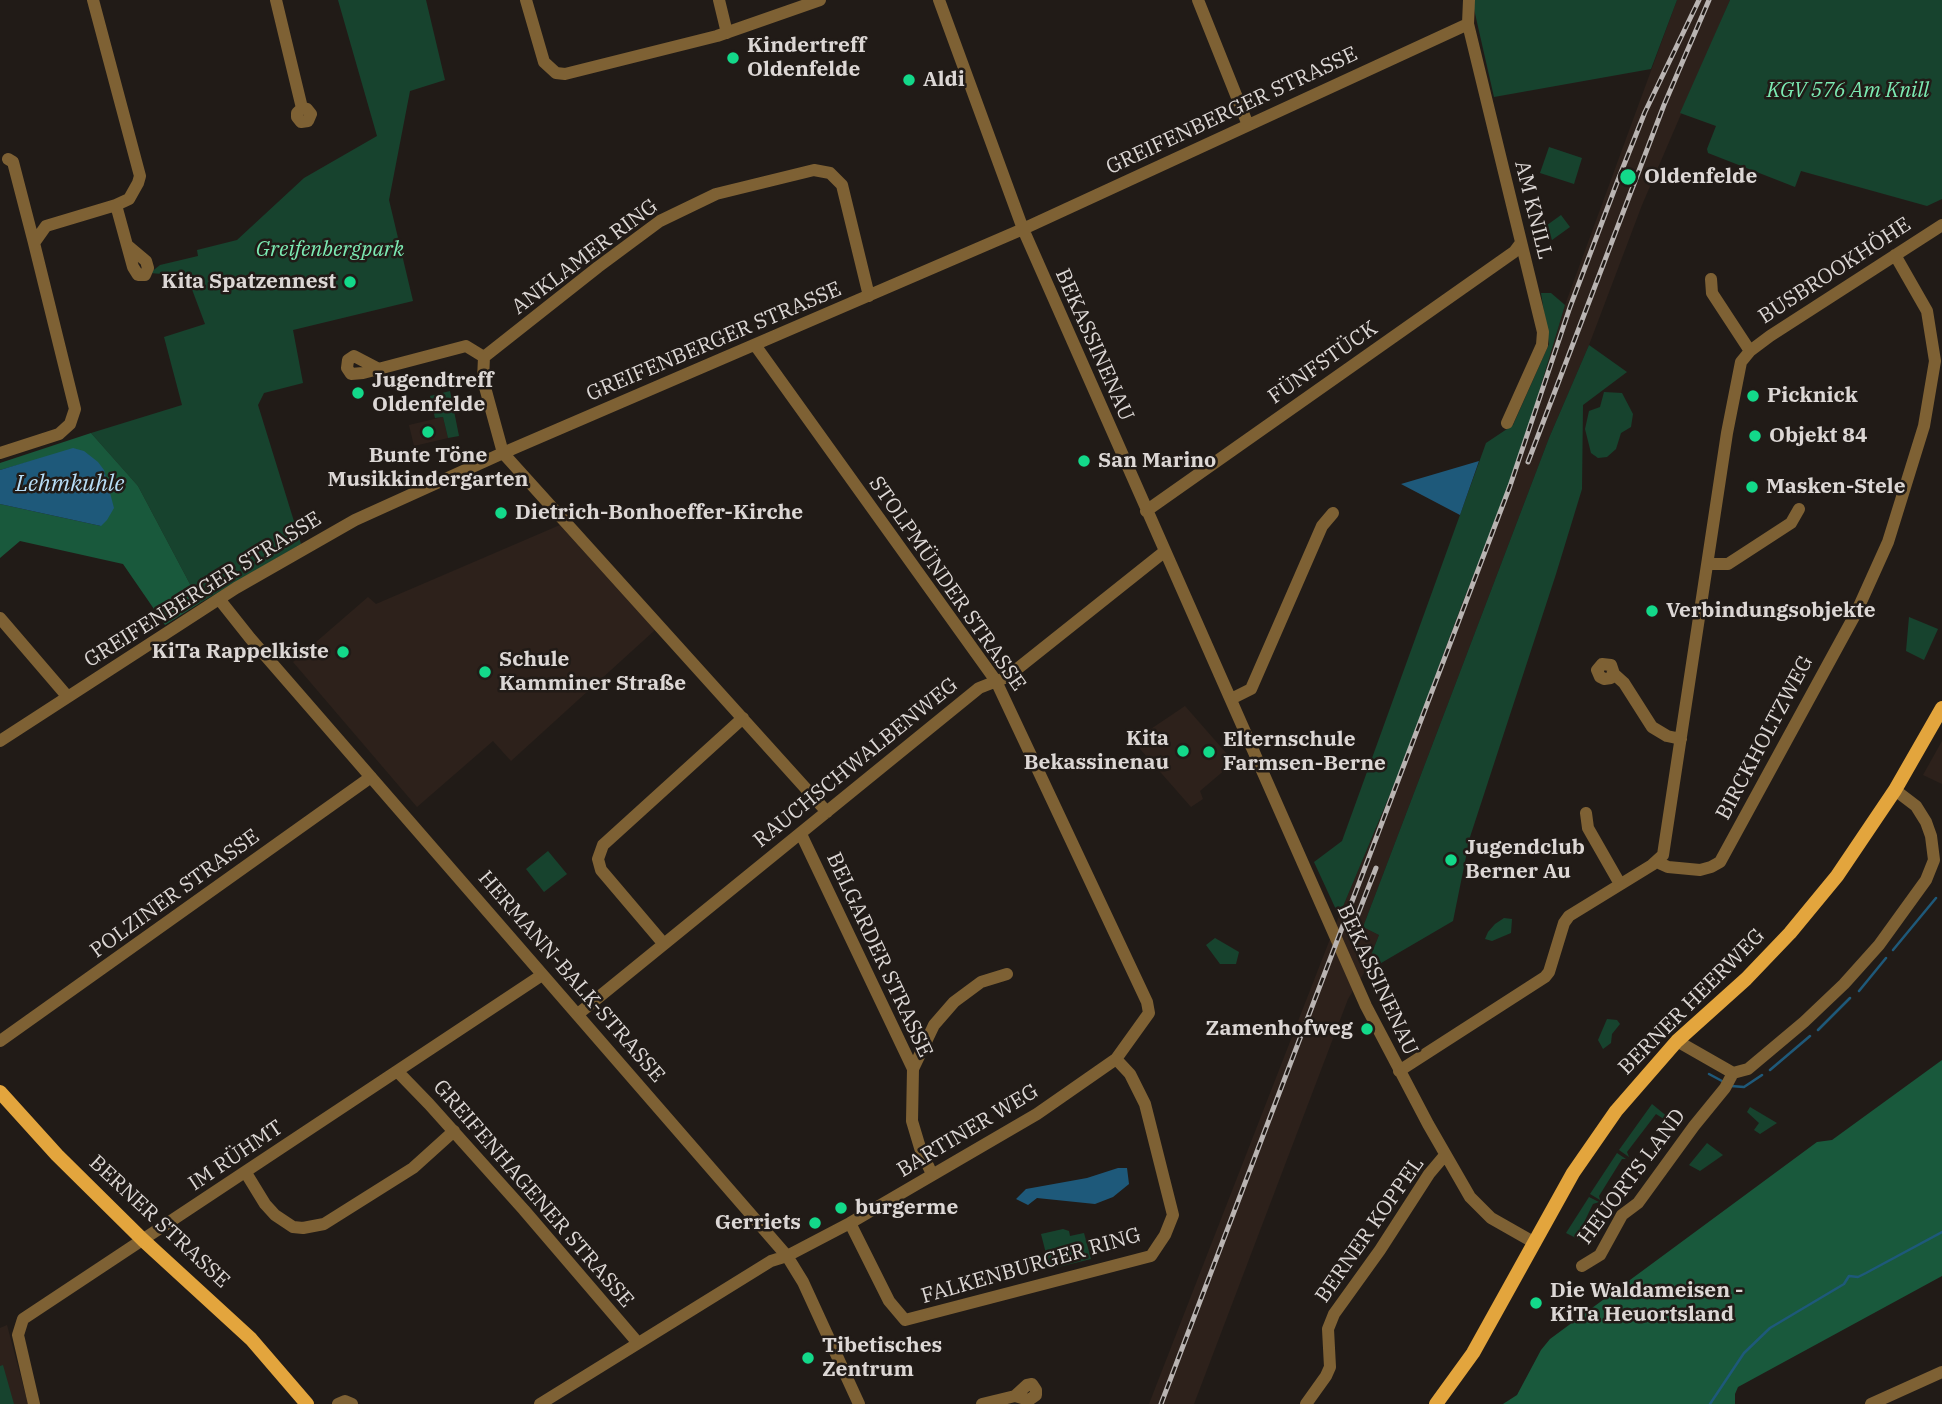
<!DOCTYPE html>
<html>
<head>
<meta charset="utf-8">
<style>
	body { margin:0 }
	canvas { display:block; background:#211b17 }
</style>
</head>
<body>
<canvas width="1942" height="1404"></canvas>
<script>
const g = document.querySelector('canvas').getContext('2d');
g.lineJoin = 'round';
function paint(path, color) { g.fillStyle = color; g.fill(path, 'evenodd'); }
const shape = rows => new Path2D(rows.map(r => 'M' + r).join(''));
function trace(path, color, width, dash) { g.strokeStyle = color; g.lineWidth = width; g.lineCap = dash ? 'butt' : 'round'; g.setLineDash(dash || []); g.stroke(path); }
function drawText(font, color, halo, rows, align = 'center') {
  g.font = font + ' "IBM Plex Serif",serif'; g.lineWidth = 5; g.setLineDash([]); g.textBaseline = 'middle'; g.strokeStyle = halo; g.fillStyle = color; for (const [text, x, y, turn = 0] of rows) {
    g.save(); g.translate(x, y); g.rotate((+turn || 0) * Math.PI / 180); g.textAlign = isNaN(turn) ? turn : align; if (halo) g.strokeText(text, 0, 0); g.fillText(text, 0, 0); g.restore();
  }
}
const built = shape([
	[1677,0,1730,0,1642,205,1589,345,1549,438,1363,927,1379,935,1364,973,1348,999,1194,1404,1149,1404,1339,916,1401,768,1462,604,1516,469,1565,305],
	[443,417,448,438,414,446,409,425],
	[560,525,655,630,511,761,493,741,417,807,293,662,368,597,376,604],
	[1185,706,1234,762,1200,791,1203,799,1191,807,1133,741],
	[1942,741,1942,784,1923,775],
	[7,1325,28,1404,0,1404,0,1328]
]);
const green = shape([
	[338,0,426,0,445,80,410,91,389,200,413,301,293,330,303,383,264,393,258,405,301,544,200,603,138,486,91,433,182,405,164,337,205,324,187,276,150,273,160,265,198,256,197,250,237,240,304,178,377,136],
	[1474,0,1677,0,1651,69,1494,97,1474,9],
	[1730,0,1942,0,1942,199,1927,206,1801,171,1795,187,1708,153,1707,149,1716,126,1680,113],
	[1549,147,1582,158,1574,184,1540,173],
	[1561,215,1570,227,1552,240,1543,228],
	[1541,293,1551,293,1565,305,1516,469,1462,604,1401,768,1339,916,1314,862,1342,841,1486,443,1513,425,1549,344],
	[1589,345,1627,372,1583,405,1582,489,1556,574,1470,837,1453,921,1364,973,1379,935,1363,927,1549,438],
	[450,391,459,436,448,438,443,417,435,418,430,396],
	[1604,392,1622,393,1633,414,1631,427,1621,433,1616,449,1607,457,1598,458,1591,453,1585,429,1589,411,1600,407],
	[1909,617,1938,629,1924,660,1906,651],
	[548,851,567,874,544,892,526,869],
	[1504,918,1512,919,1511,933,1492,941,1485,939,1488,932,1495,924],
	[1215,938,1239,952,1236,964,1220,964,1206,945],
	[1607,1019,1617,1020,1620,1024,1612,1034,1611,1043,1603,1049,1598,1040],
	[1652,1104,1669,1118,1667,1121,1656,1114,1627,1152,1629,1157,1619,1150],
	[1750,1107,1777,1123,1760,1134,1754,1130,1759,1123,1747,1112],
	[1707,1143,1723,1155,1700,1171,1689,1165],
	[1617,1153,1626,1159,1622,1159,1599,1196,1600,1200,1590,1194],
	[1589,1197,1599,1202,1593,1204,1590,1210,1578,1235,1580,1240,1566,1233],
	[1063,1229,1069,1231,1070,1236,1084,1233,1091,1259,1050,1269,1041,1234],
	[3,1365,14,1404,0,1404,0,1366]
]);
const forest = shape([
	[91,433,138,486,200,603,165,625,123,564,20,541,0,558,0,504,101,526,32,461,0,470,0,463],
	[1942,1060,1942,1276,1738,1387,1735,1394,1735,1404,1503,1404,1517,1395,1541,1350,1550,1339,1817,1142,1832,1140]
]);
const water = shape([
	[73,448,84,451,98,462,104,470,114,508,107,520,101,526,0,504,0,470],
	[1479,461,1460,515,1401,484],
	[1118,1168,1127,1168,1129,1184,1113,1197,1095,1204,1037,1198,1028,1205,1016,1199,1026,1189,1087,1178]
]);
const stream = shape([
	[1893,950,1936,898],
	[1859,991,1886,958],
	[1818,1030,1850,998],
	[1770,1070,1810,1036],
	[1709,1074,1722,1081],
	[1731,1086,1744,1087,1762,1075],
	[1710,1404,1744,1353,1770,1328,1844,1284,1849,1276,1858,1277,1866,1273,1942,1232]
]);
const minor = shape([
	[276,0,302,108,307,109,311,114,308,121,301,122,297,117,297,113,302,108],
	[526,0,544,62,556,73,565,74,717,36,820,0],
	[719,0,727,33],
	[939,0,1023,229,1366,1006,1428,1124,1470,1197,1491,1218,1535,1243],
	[1198,0,1248,125],
	[1469,0,1468,24,1543,332,1542,345,1507,423],
	[8,159,13,162,34,243],
	[116,205,133,267,138,275,145,275,148,268,146,261,127,245],
	[1711,279,1712,293,1750,351],
	[377,368,354,356,348,360,347,368,351,374,363,373,466,346,484,357],
	[0,453,59,434,70,424,75,409,34,243,46,226,116,205,129,199,138,183,140,176,93,0],
	[1146,511,1514,252,1520,244],
	[1708,564,1728,564,1791,523,1799,509],
	[219,599,250,638,787,1256,803,1282,859,1404],
	[0,618,67,696],
	[1614,674,1611,678,1604,679,1600,677,1597,670,1602,664,1611,665,1614,674,1624,683,1652,727,1667,736,1681,739],
	[1231,699,1251,689,1322,526,1333,513],
	[0,741,236,588,355,520,503,453,1023,229,1468,24],
	[827,812,503,453,483,380,484,357,598,267,660,221,716,194,814,170,830,173,842,185,869,296],
	[1586,813,1588,828,1620,884],
	[801,834,913,1069,912,1121,921,1151,932,1174],
	[1657,862,1668,867,1700,870,1711,867,1720,862,1856,613,1888,542,1924,426,1935,361,1927,311,1895,255],
	[663,943,601,870,598,859,603,845,743,718],
	[578,1014,979,688,1007,677,1164,552],
	[0,1041,371,777],
	[1677,1041,1733,1073,1748,1069,1804,1022,1844,984,1879,945,1926,880,1934,860,1931,836,1926,822,1916,806,1895,790],
	[913,1069,934,1025,954,1002,981,982,1007,974],
	[1399,1071,1545,977,1549,972,1564,923,1569,916,1652,865,1663,855,1727,433,1741,362,1750,351,1770,336,1942,225],
	[398,1072,429,1104,524,1210,638,1343],
	[246,1173,265,1204,275,1215,293,1227,303,1228,324,1224,413,1168,454,1131],
	[850,1223,889,1301,905,1320,1151,1256,1165,1235,1173,1215,1145,1104,1130,1074,1116,1059],
	[1582,1266,1600,1255,1622,1215,1638,1203,1694,1126,1725,1088,1733,1073],
	[34,1404,18,1335,23,1319,542,975],
	[338,1404,345,1401,352,1404],
	[540,1404,771,1261,787,1256,850,1223,1037,1114,1116,1059,1149,1013,1147,1002,996,681,755,345],
	[982,1404,1015,1396,1027,1385,1032,1384,1036,1390,1036,1395,1029,1400,1015,1396],
	[1306,1404,1326,1376,1330,1367,1328,1329,1334,1314,1380,1250,1429,1174,1445,1155],
	[1871,1404,1942,1372]
]);
const major = shape([
	[0,1092,57,1155,143,1240,251,1339,307,1404],
	[1436,1404,1473,1353,1573,1173,1616,1111,1677,1041,1746,979,1790,933,1837,876,1895,790,1942,708]
]);
const rail = shape([
	[1528,462,1664,105,1709,0],
	[1353,927,1376,868],
	[1161,1404,1510,486,1570,307,1618,180,1645,112,1699,0]
]);
const markers = [
	[733,58,7,"#13d98a"],
	[909,80,7,"#13d98a"],
	[1628,177,9,"#13d98a"],
	[350,282,7,"#13d98a"],
	[358,393,7,"#13d98a"],
	[1753,396,7,"#13d98a"],
	[428,432,7,"#13d98a"],
	[1755,436,7,"#13d98a"],
	[1084,461,7,"#13d98a"],
	[1752,487,7,"#13d98a"],
	[501,513,7,"#13d98a"],
	[1652,611,7,"#13d98a"],
	[343,652,7,"#13d98a"],
	[485,672,7,"#13d98a"],
	[1183,751,7,"#13d98a"],
	[1209,752,7,"#13d98a"],
	[1451,860,7,"#13d98a"],
	[1367,1029,7,"#13d98a"],
	[841,1208,7,"#13d98a"],
	[815,1223,7,"#13d98a"],
	[1536,1303,7,"#13d98a"],
	[808,1358,7,"#13d98a"]
];
const poiNames = [
	["Kindertreff",747,46],
	["Oldenfelde",747,70],
	["Aldi",923,80],
	["Oldenfelde",1644,177],
	["Kita Spatzennest",336,282,"right"],
	["Jugendtreff",372,381],
	["Oldenfelde",372,405],
	["Picknick",1767,396],
	["Objekt 84",1769,436],
	["Bunte Töne",428,456,"center"],
	["Musikkindergarten",428,480,"center"],
	["San Marino",1098,461],
	["Masken-Stele",1766,487],
	["Dietrich-Bonhoeffer-Kirche",515,513],
	["Verbindungsobjekte",1666,611],
	["KiTa Rappelkiste",329,652,"right"],
	["Schule",499,660],
	["Kamminer Straße",499,684],
	["Kita",1169,739,"right"],
	["Bekassinenau",1169,763,"right"],
	["Elternschule",1223,740],
	["Farmsen-Berne",1223,764],
	["Jugendclub",1465,848],
	["Berner Au",1465,872],
	["Zamenhofweg",1353,1029,"right"],
	["burgerme",855,1208],
	["Gerriets",801,1223,"right"],
	["Die Waldameisen -",1550,1291],
	["KiTa Heuortsland",1550,1315],
	["Tibetisches",822,1346],
	["Zentrum",822,1370]
];
const parkNames = [
	["KGV 576 Am Knill",1848,91],
	["Greifenbergpark",330,250]
];
const streetNames = [
	["GREIFENBERGER STRASSE",1232,111,-25],
	["AM KNILL",1533,210,76],
	["ANKLAMER RING",585,257,-37],
	["BUSBROOKHÖHE",1835,271,-33],
	["GREIFENBERGER STRASSE",714,342,-23],
	["BEKASSINENAU",1094,345,66],
	["FÜNFSTÜCK",1323,363,-35],
	["STOLPMÜNDER STRASSE",947,584,55],
	["GREIFENBERGER STRASSE",203,590,-32],
	["BIRCKHOLTZWEG",1765,738,-62],
	["RAUCHSCHWALBENWEG",856,763,-39],
	["POLZINER STRASSE",175,894,-36],
	["BELGARDER STRASSE",879,955,65],
	["HERMANN-BALK-STRASSE",571,977,49],
	["BEKASSINENAU",1377,980,65],
	["BERNER HEERWEG",1692,1002,-45],
	["BARTINER WEG",968,1131,-31],
	["IM RÜHMT",236,1156,-34],
	["HEUORTS LAND",1632,1177,-53],
	["GREIFENHAGENER STRASSE",533,1194,49],
	["BERNER STRASSE",159,1222,43],
	["BERNER KOPPEL",1370,1230,-55],
	["FALKENBURGER RING",1031,1266,-16]
];
const waterNames = [
	["Lehmkuhle",70,484]
];
paint(built, '#2d211b');
paint(green, '#17432e');
paint(forest, '#19593c');
paint(water, '#1e597a');
trace(stream, '#1e597a', 2.5);
trace(minor, '#7e6134', 12);
trace(major, '#e3a53d', 14);
trace(rail, '#b9b4b2', 5);
trace(rail, '#211b17', 2.5, [8]);
for (const [x, y, r, color] of markers) { const dot = new Path2D(); dot.arc(x, y, r, 0, 2 * Math.PI); g.fillStyle = color; g.fill(dot); trace(dot, '#211b17', 2.5); }
drawText('bold 21px', '#dcd7d5', '#211b17', poiNames, 'left');
drawText('italic 21px', '#7cebb3', '#211b17', parkNames);
drawText('21px', '#dcd7d5', '#211b17', streetNames);
drawText('italic 23px', '#b9def7', '#211b17', waterNames);
</script>
</body>
</html>
